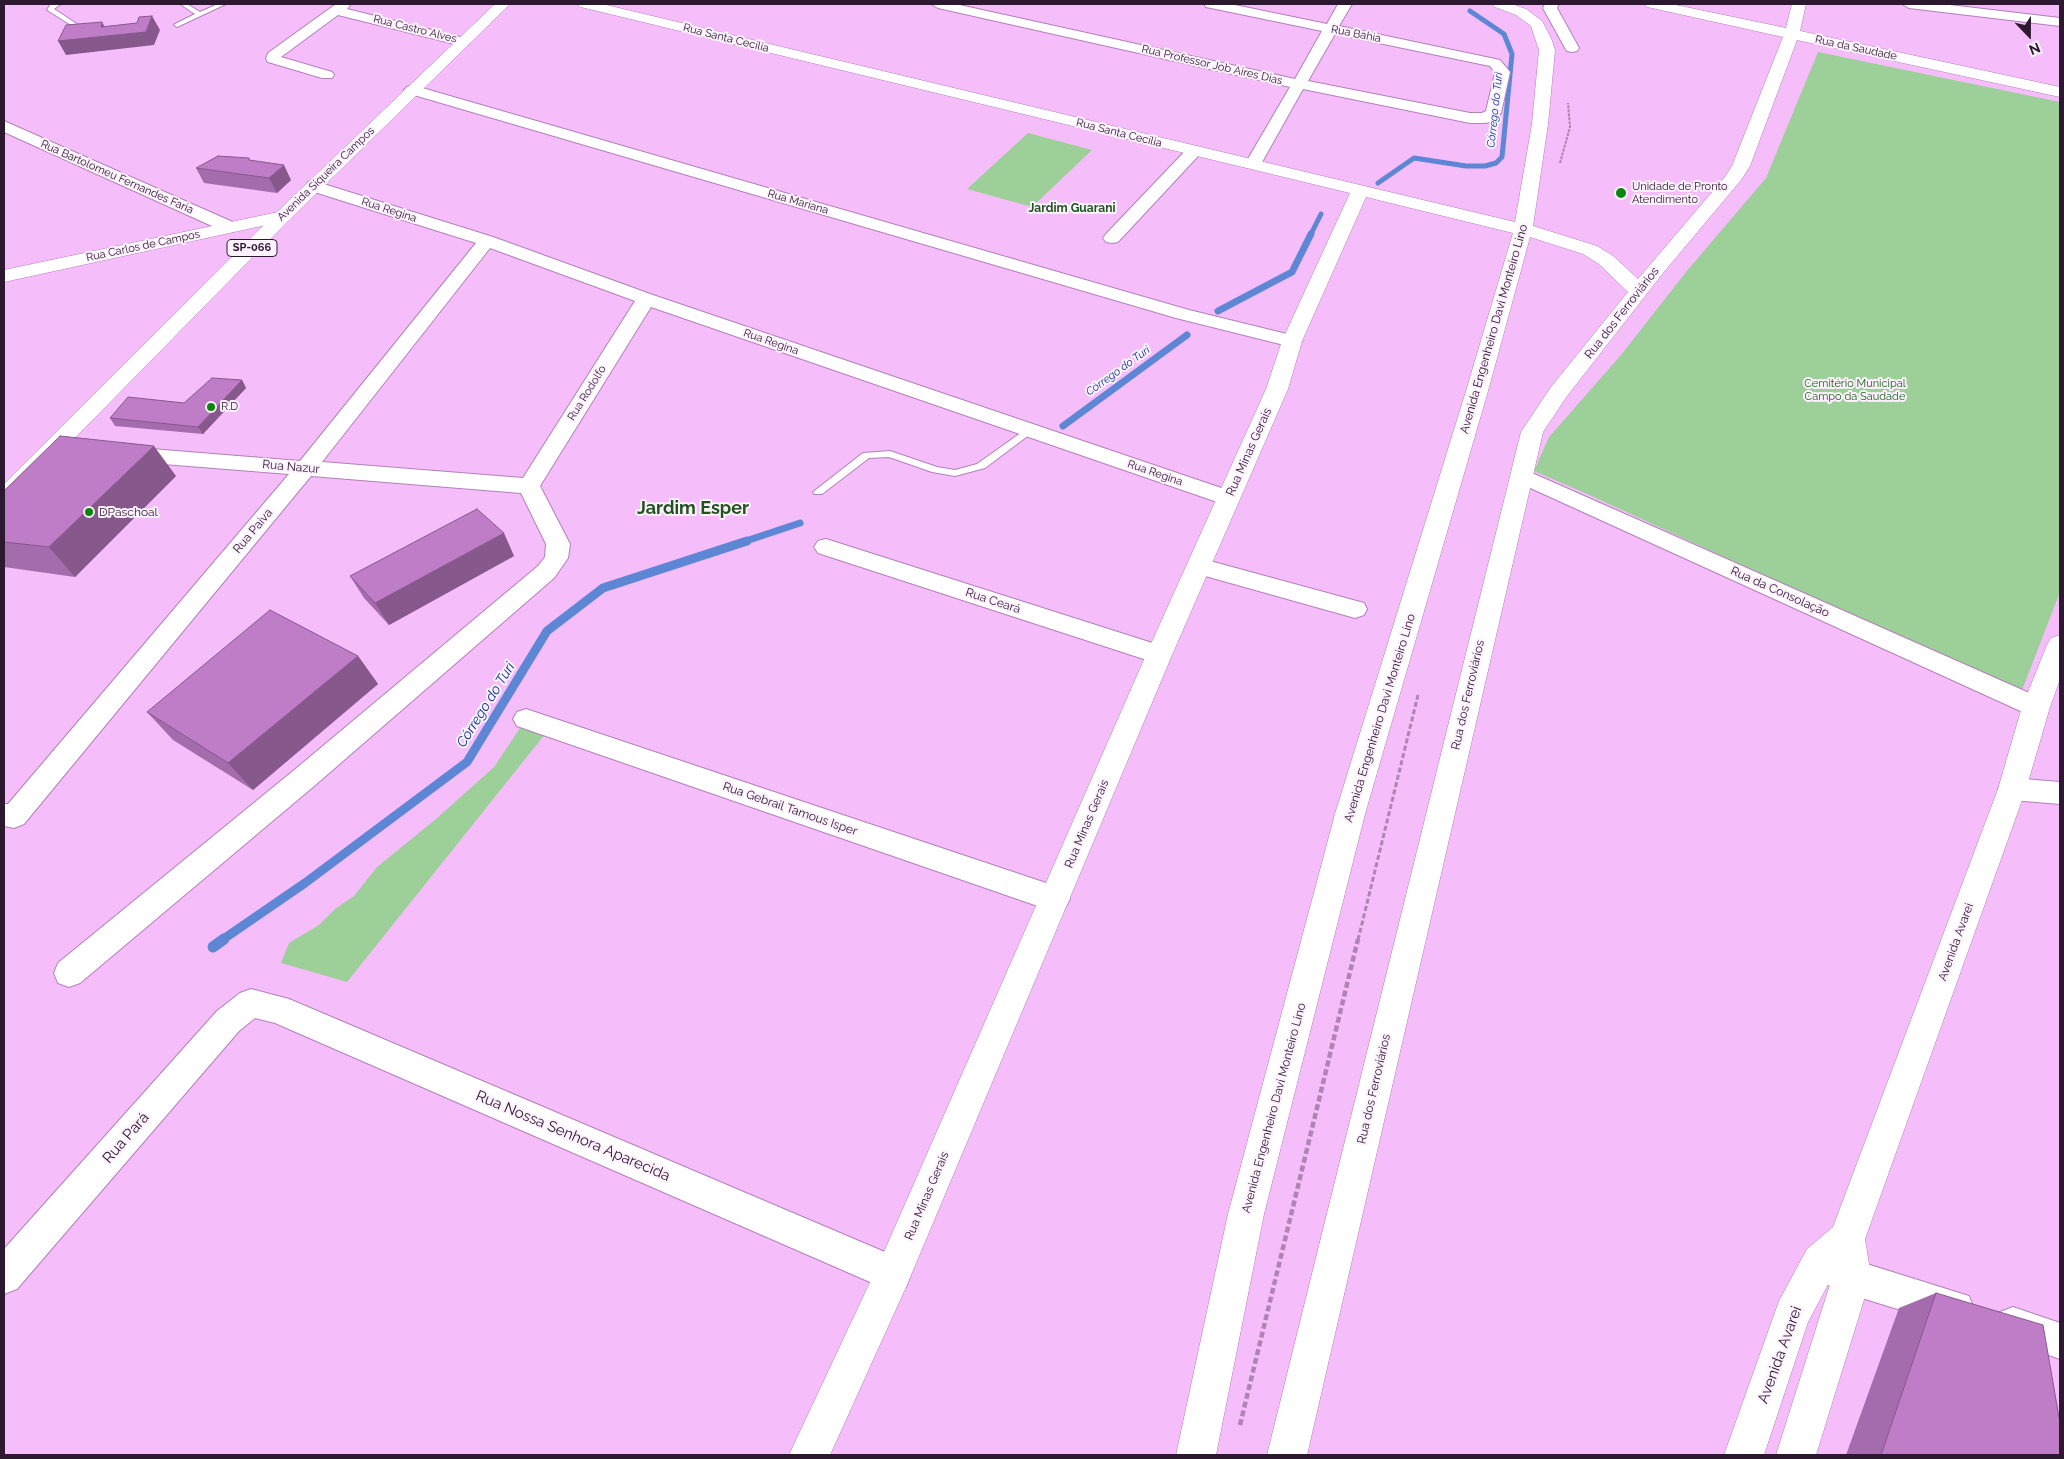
<!DOCTYPE html>
<html>
<head>
<meta charset="utf-8">
<style>
	body { margin:0 }
	#map { position:relative; width:2064px; height:1459px; overflow:hidden; background:#f5befb; font-family:Raleway,sans-serif }
	canvas { display:block }
	.frame { position:absolute; inset:0; border:5px solid #2c182f; pointer-events:none }
	.north { position:absolute; left:2004px; top:10px; width:50px; height:50px; -webkit-text-stroke:4px #fcf1fd; paint-order:stroke; rotate:158deg; font-size:14px; font-weight:700; line-height:20px; text-align:center; color:#2c182f }
	.north::after { content:''; display:block; margin:auto; width:18px; height:22px; background:#2c182f; clip-path:polygon(50% 0,100% 100%,50% 72%,0 100%) }
</style>
</head>
<body>
<div id="map">
<canvas width="2064" height="1459"></canvas>
<div class="frame"></div>
<div class="north">N</div>
</div>
<script>
const g = document.querySelector('canvas').getContext('2d');
g.lineJoin = 'round';
function paint(path, color) { g.fillStyle = color; g.fill(path, 'evenodd'); }
const shape = rows => new Path2D(rows.map(r => 'M' + r).join(''));
function trace(path, color, width, dash) { g.strokeStyle = color; g.lineWidth = width; g.lineCap = dash ? 'butt' : 'round'; g.setLineDash(dash || []); g.stroke(path); }
function drawText(font, color, halo, rows, align = 'center') {
  g.font = font + ' Raleway,sans-serif'; g.lineWidth = 4; g.setLineDash([]); g.textBaseline = 'middle'; g.strokeStyle = halo; g.fillStyle = color; for (const [text, x, y, turn = 0] of rows) {
    g.save(); g.translate(x, y); g.rotate((+turn || 0) * Math.PI / 180); g.textAlign = isNaN(turn) ? turn : align; if (halo) g.strokeText(text, 0, 0); g.fillText(text, 0, 0); g.restore();
  }
}
const green = shape([
	[1818,52,2060,102,2060,592,2021,693,1587,494,1534,471,1549,437,1621,355,1686,272,1766,178],
	[1028,133,1092,150,1032,207,967,189],
	[526,719,546,733,347,982,281,963,289,943,319,925,335,909,354,896,377,867,436,819,494,767]
]);
const streamFar3 = shape([
	[1378,183,1414,158,1466,166,1485,166,1496,163,1502,157,1512,54,1504,34,1470,11],
	[1310,236,1321,214]
]);
const streamFar2 = shape([
	[1218,311,1292,272,1311,234],
	[1063,426,1187,335],
	[743,542,800,523]
]);
const streamFar1 = shape([
	[222,940,305,883,467,762,547,631,603,588,747,541]
]);
const stream = shape([
	[213,947,224,939]
]);
const pathFar2 = shape([
	[1560,163,1570,127,1568,103]
]);
const pathFar1 = shape([
	[1358,940,1418,695]
]);
const path = shape([
	[1240,1425,1358,939]
]);
const lane = shape([
	[61,4,54,9,83,28,83,30,79,30,47,10,50,5,61,4],
	[180,4,187,4,200,12,218,4,226,4,177,27,174,25,175,24,195,14,180,4],
	[1029,427,1033,428,1033,432,985,468,955,476,932,472,889,457,869,458,822,494,814,494,813,492,863,453,890,451,937,467,955,470,977,464,1029,427]
]);
const street = shape([
	[336,4,351,4,347,9,468,39,470,42,468,45,463,46,338,15,281,57,332,72,334,75,332,78,322,78,268,62,266,59,268,53,336,4],
	[931,4,955,4,1295,79,1322,31,1211,8,1206,7,1204,4,1230,4,1327,24,1338,4,1352,4,1339,26,1500,60,1510,72,1501,113,1492,121,1486,123,1470,123,1303,89,1261,164,1259,167,1253,169,1247,167,1245,164,1290,87,938,8,931,4],
	[1335,34,1490,66,1495,73,1486,111,1482,113,1470,113,1308,81,1335,34],
	[1545,4,1559,4,1557,8,1579,48,1577,51,1572,52,1567,51,1565,48,1543,8,1545,4],
	[1902,4,1941,4,2060,18,2060,26,1909,8,1902,4],
	[412,85,1189,310,1299,337,1302,341,1299,345,1292,347,1176,318,407,93,404,90,407,87,412,85],
	[4,121,235,223,238,227,235,231,229,232,223,231,4,132,4,121],
	[1194,146,1200,148,1202,151,1200,154,1118,242,1112,243,1106,242,1103,238,1106,234,1188,148,1194,146],
	[314,181,493,237,653,295,1236,493,1239,498,1236,503,1228,505,1220,503,651,307,540,486,570,544,568,558,554,578,313,787,80,983,69,987,58,983,54,973,58,963,293,771,538,566,545,557,546,544,521,493,311,476,24,824,14,828,4,826,4,804,8,804,289,474,126,461,118,459,115,454,118,449,126,447,300,461,476,243,308,190,306,186,308,182,314,181],
	[490,248,635,301,523,478,322,462,490,248],
	[1523,469,2045,700,2049,707,2045,714,2036,717,2027,714,1515,481,1512,476,1515,471,1523,469],
	[826,539,1168,648,1171,655,1168,662,1159,664,818,553,814,547,818,541,826,539],
	[1199,558,1364,603,1367,609,1364,615,1355,618,1191,572,1187,566,1191,560,1199,558],
	[526,709,1055,886,1065,890,1070,899,1065,908,1055,912,517,726,513,719,517,712,526,709],
	[2012,778,2060,782,2060,804,2012,800,2002,797,1998,789,2002,781,2012,778],
	[251,989,289,999,906,1261,911,1274,906,1287,893,1292,275,1023,255,1018,239,1031,17,1289,4,1294,4,1249,217,1011,240,993,251,989],
	[1836,1252,1854,1260,1969,1296,1974,1309,1969,1322,1956,1327,1852,1295,1823,1283,1818,1270,1823,1257,1836,1252],
	[2013,1307,2060,1323,2060,1359,2000,1338,1995,1325,2000,1312,2013,1307]
]);
const secondary = shape([
	[578,4,602,4,1515,222,1532,124,1539,50,1531,26,1516,15,1495,7,1493,4,1512,4,1526,9,1542,21,1551,38,1555,50,1548,124,1533,226,1597,246,1613,256,1638,279,1725,177,1732,166,1783,37,1652,8,1647,7,1645,4,1671,4,1786,28,1792,4,1806,4,1800,31,2060,87,2060,97,1797,40,1750,166,1741,180,1663,273,1567,396,1543,432,1307,1455,1267,1455,1521,432,1551,387,1628,292,1599,264,1583,254,1530,237,1488,391,1365,814,1264,1214,1216,1455,1176,1455,1228,1214,1335,814,1466,391,1513,233,1366,197,1302,341,1288,389,1172,655,906,1287,830,1455,789,1455,880,1261,1146,655,1266,389,1282,341,1350,193,585,8,580,7,578,4],
	[283,211,289,212,292,216,289,220,4,282,4,270,283,211]
]);
const primary = shape([
	[495,4,510,4,289,220,12,502,4,505,4,484,277,212,495,4],
	[2060,635,2060,679,2050,707,2026,789,1865,1239,1871,1277,1816,1455,1776,1455,1833,1275,1808,1322,1764,1455,1724,1455,1779,1301,1807,1249,1833,1227,1998,789,2022,707,2047,645,2051,638,2060,635]
]);
const wall = shape([
	[196,168,291,180,277,193,204,183],
	[242,380,246,388,203,434,115,426,110,418,184,403],
	[176,476,75,577,4,567,4,491],
	[514,556,389,625,364,598,350,576],
	[358,656,378,684,253,790,173,740,147,712],
	[1936,1293,2060,1455,1846,1455,1899,1308]
]);
const shadedWall = shape([
	[152,16,160,30,154,45,66,55,58,41,101,27,102,22,110,36],
	[284,165,291,180,277,193,269,178],
	[242,380,246,388,203,434,198,427],
	[154,446,176,476,75,577,49,547],
	[504,533,514,556,389,625,375,603],
	[358,656,378,684,253,790,228,763]
]);
const building = shape([
	[152,16,146,32,58,41,66,25,102,22,101,27,137,23,139,17,152,16],
	[218,156,249,158,249,160,284,165,269,178,196,168,218,156],
	[212,378,242,380,198,427,110,418,128,397,184,403,212,378],
	[60,436,154,446,49,547,4,542,4,491,60,436],
	[477,509,504,533,375,603,350,576,477,509],
	[270,610,358,656,228,763,147,712,270,610],
	[1936,1293,2043,1325,2060,1423,2060,1455,1881,1455,1936,1293]
]);
const markers = [
	[1621,193,6,"#09870b"],
	[211,407,5,"#09870b"],
	[89,512,5,"#09870b"]
];
const farStreetnames = [
	["Rua Castro Alves",415,29,14],
	["Rua Bahia",1356,34,11],
	["Rua Santa Cecília",726,38,14],
	["Rua da Saudade",1856,48,12],
	["Rua Professor Job Aires Dias",1212,65,13],
	["Rua Santa Cecília",1119,133,14],
	["Avenida Siqueira Campos",326,174,-44],
	["Rua Bartolomeu Fernandes Faria",117,177,24],
	["Rua Mariana",798,202,16],
	["Rua Regina",389,210,18],
	["Rua Carlos de Campos",143,246,-12],
	["Rua Regina",771,342,19],
	["Rua Rodolfo",587,393,-58],
	["Rua Regina",1155,473,19]
];
const farWaternames = [
	["Córrego do Turi",1495,110,-84],
	["Córrego do Turi",1118,371,-36]
];
const farPoinames = [
	["Unidade de Pronto",1632,187],
	["Atendimento",1632,200],
	["R.D",221,407]
];
const shields = [
	[252,248,50]
];
const shieldNames = [
	["SP-066",252,248]
];
const farParknames = [
	["Cemitério Municipal",1855,384],
	["Campo da Saudade",1855,397]
];
const farQuarternames = [
	["Jardim Guarani",1072,208]
];
const streetNames = [
	["Rua dos Ferroviários",1622,313,-52],
	["Avenida Engenheiro Davi Monteiro Lino",1494,329,-74],
	["Rua Minas Gerais",1249,452,-66],
	["Rua Nazur",291,467,5],
	["Rua Paiva",253,531,-50],
	["Rua da Consolação",1780,592,24],
	["Rua Ceará",993,601,18],
	["Rua dos Ferroviários",1468,695,-77],
	["Avenida Engenheiro Davi Monteiro Lino",1380,718,-73],
	["Rua Gebrail Tamous Isper",790,809,19],
	["Rua Minas Gerais",1087,824,-67],
	["Avenida Avarei",1956,942,-70],
	["Rua dos Ferroviários",1374,1089,-77],
	["Avenida Engenheiro Davi Monteiro Lino",1274,1108,-75],
	["Rua Minas Gerais",927,1196,-67]
];
const poiNames = [
	["DPaschoal",99,512]
];
const waterNames = [
	["Córrego do Turi",486,705,-58]
];
const nearStreetnames = [
	["Rua Nossa Senhora Aparecida",573,1136,23],
	["Rua Pará",126,1138,-49],
	["Avenida Avarei",1780,1355,-70]
];
const districtNames = [
	["Jardim Esper",693,509]
];
paint(green, '#9dcf99');
trace(streamFar3, '#5d86d5', 5);
trace(streamFar2, '#5d86d5', 7);
trace(streamFar1, '#5d86d5', 9);
trace(stream, '#5d86d5', 11);
trace(lane, '#b380b9', 2);
trace(street, '#b380b9', 2);
trace(secondary, '#b380b9', 1);
trace(primary, '#b380b9', 1);
trace(pathFar2, '#af84b4', 2, [3, 1]);
trace(pathFar1, '#af84b4', 3, [5, 2.5]);
trace(path, '#af84b4', 4.5, [6, 3]);
paint(lane, '#fff');
paint(street, '#fff');
paint(secondary, '#fff');
paint(primary, '#fff');
paint(wall, '#a46cac');
paint(shadedWall, '#86588c');
paint(building, '#bf7dc8');
trace(building, '#86588c', 1);
for (const [x, y, r, color] of markers) { const dot = new Path2D(); dot.arc(x, y, r, 0, 2 * Math.PI); g.fillStyle = color; g.fill(dot); trace(dot, '#fcf1fd', 2); }
drawText('11px', '#2c182f', '#fcf1fd', farStreetnames);
drawText('italic 11px', '#06318d', '#fcf1fd', farWaternames);
drawText('11px', '#2c182f', '#fcf1fd', farPoinames, 'left');
for (const [x, y, w] of shields) { const box = new Path2D(); box.roundRect(x - w / 2, y - 8.5, w, 17, 4); g.fillStyle = '#fcf1fd'; g.fill(box); trace(box, '#2c182f', 1); }
drawText('bold 11px', '#2c182f', null, shieldNames);
drawText('11px', '#1b6219', '#fcf1fd', farParknames);
drawText('bold 12px', '#20531e', '#fcf1fd', farQuarternames);
drawText('12px', '#2c182f', '#fcf1fd', streetNames);
drawText('12px', '#2c182f', '#fcf1fd', poiNames, 'left');
drawText('italic 14px', '#06318d', '#fcf1fd', waterNames);
drawText('15px', '#2c182f', '#fcf1fd', nearStreetnames);
drawText('bold 18px', '#20531e', '#fcf1fd', districtNames);
</script>
</body>
</html>
